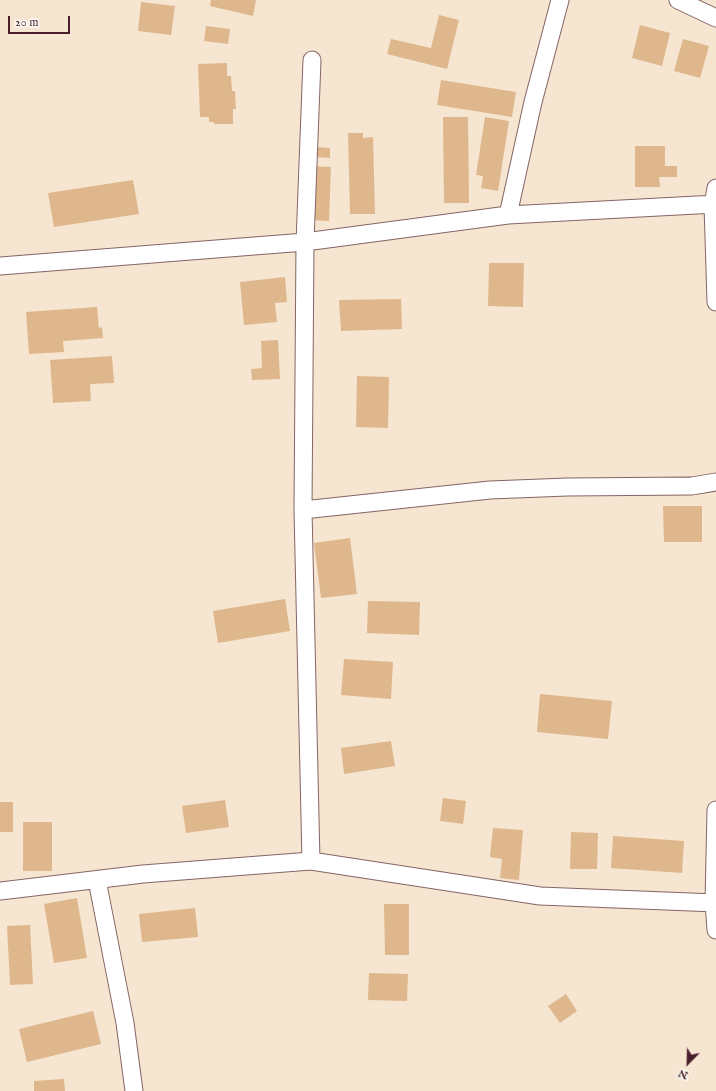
<!DOCTYPE html>
<html>
<head>
<meta charset="utf-8">
<style>
	body { margin:0 }
	#map { position:relative; width:716px; height:1091px; overflow:hidden; background:#f6e5d0; font-family:"IM FELL English",serif }
	canvas { display:block }
	.north { position:absolute; left:668px; top:1043px; width:40px; height:40px; -webkit-text-stroke:3px #fdfcf7; paint-order:stroke; rotate:203deg; font-size:11px; font-weight:700; line-height:16px; text-align:center; color:#4a1f2b }
	.north::after { content:''; display:block; margin:auto; width:14px; height:18px; background:#4a1f2b; clip-path:polygon(50% 0,100% 100%,50% 72%,0 100%) }
	.scale { position:absolute; left:8px; top:16px; width:62px; height:18px; box-sizing:border-box; border:2px solid #4a1f2b; border-top:0; padding-left:5px; font-size:12px; line-height:14px; white-space:nowrap; color:#4a1f2b; -webkit-text-stroke:3px #fdfcf7; paint-order:stroke }
</style>
</head>
<body>
<div id="map">
<canvas width="716" height="1091"></canvas>
<div class="north">N</div>
<div class="scale">20 m</div>
</div>
<script>
const g = document.querySelector('canvas').getContext('2d');
g.lineJoin = 'round';
function paint(path, color) { g.fillStyle = color; g.fill(path, 'evenodd'); }
const shape = rows => new Path2D(rows.map(r => 'M' + r).join(''));
function trace(path, color, width, dash) { g.strokeStyle = color; g.lineWidth = width; g.lineCap = dash ? 'butt' : 'round'; g.setLineDash(dash || []); g.stroke(path); }
const building = shape([
	[211,0,256,0,253,16,210,6],
	[141,2,175,6,171,35,138,31],
	[439,15,459,20,447,69,387,54,391,39,431,48],
	[640,25,670,33,662,66,632,58],
	[206,26,230,29,228,44,204,41],
	[683,39,709,46,700,78,674,71],
	[227,63,227,76,231,76,232,91,235,91,236,109,233,109,233,124,214,124,214,122,209,122,209,117,200,117,198,64],
	[441,80,516,92,512,117,437,105],
	[443,117,468,117,469,203,444,203],
	[485,117,509,121,498,191,481,188,483,176,476,175],
	[348,133,363,133,363,138,373,137,375,214,350,214],
	[635,146,665,146,665,166,677,166,677,177,659,177,660,187,635,187],
	[314,147,330,148,330,158,313,157],
	[311,166,331,167,329,221,309,220],
	[133,180,139,214,54,227,48,193],
	[489,263,524,263,523,307,488,306],
	[285,277,287,302,275,303,277,322,244,325,240,282],
	[401,299,402,329,341,331,339,300],
	[97,307,99,328,102,327,103,338,63,341,64,352,29,354,26,312],
	[278,340,280,379,252,380,251,369,262,368,261,341],
	[112,356,114,383,90,384,91,401,53,403,50,360],
	[357,376,389,377,388,428,356,427],
	[663,506,702,506,702,542,664,542],
	[350,538,357,594,321,598,314,543],
	[285,599,290,631,218,643,213,611],
	[368,601,420,602,419,635,367,633],
	[344,659,393,662,391,699,341,695],
	[540,694,612,701,608,739,537,732],
	[391,741,395,766,344,774,341,748],
	[443,798,466,801,463,824,440,821],
	[225,800,229,827,186,833,182,806],
	[0,802,13,802,13,832,0,832],
	[23,822,52,822,52,871,23,871],
	[493,828,523,830,519,880,500,878,502,859,490,857],
	[571,832,598,833,597,869,570,869],
	[613,836,684,841,682,873,611,868],
	[77,898,87,958,54,963,44,904],
	[384,904,409,904,409,955,385,955],
	[195,908,198,937,142,942,139,914],
	[30,925,33,984,10,985,7,926],
	[369,973,408,974,407,1001,368,1000],
	[566,994,577,1011,560,1023,548,1006],
	[93,1011,101,1044,27,1062,19,1029],
	[64,1079,65,1091,34,1091,34,1081]
]);
const street = shape([
	[678,0,716,18],
	[716,188,713,205,716,302],
	[508,215,533,102,560,0],
	[0,266,305,242,508,215,716,204],
	[303,510,490,490,567,487,692,486,716,482],
	[716,810,714,902,716,930],
	[311,861,303,510,305,242,312,60],
	[97,880,125,1023,134,1091],
	[0,891,143,874,311,861,540,896,716,903]
]);
paint(building, '#dfb78d');
trace(street, '#866465', 19);
trace(street, '#fff', 17);
</script>
</body>
</html>
